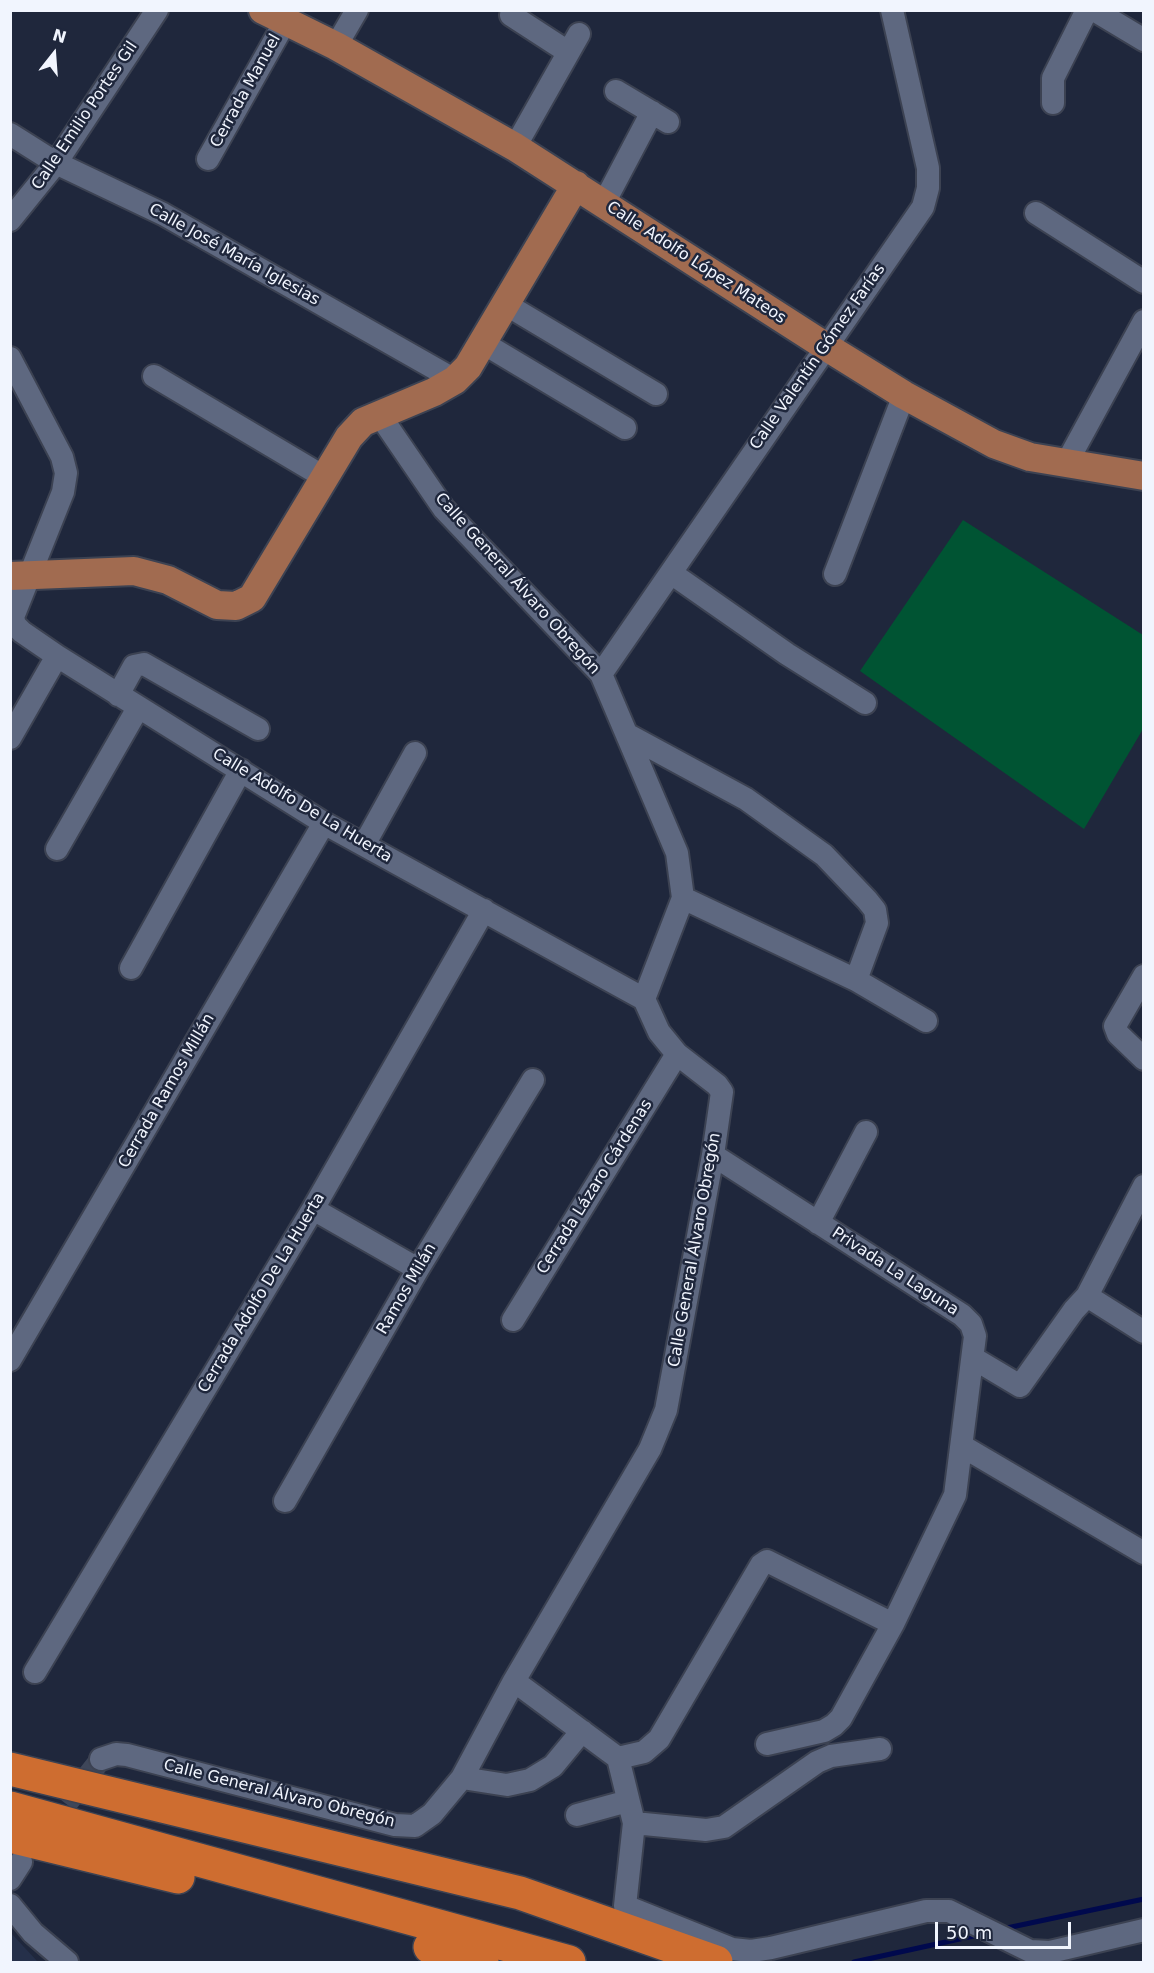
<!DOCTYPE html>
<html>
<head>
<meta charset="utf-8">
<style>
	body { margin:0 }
	#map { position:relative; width:1154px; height:1973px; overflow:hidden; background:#1f273c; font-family:"DejaVu Sans",sans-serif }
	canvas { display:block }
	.frame { position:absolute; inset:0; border:12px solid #f1f5fe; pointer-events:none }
	.north { position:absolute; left:24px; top:24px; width:60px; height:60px; -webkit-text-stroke:4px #1f273c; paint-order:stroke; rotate:17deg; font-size:16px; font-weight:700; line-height:24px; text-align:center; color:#f1f5fe }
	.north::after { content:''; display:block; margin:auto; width:21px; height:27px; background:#f1f5fe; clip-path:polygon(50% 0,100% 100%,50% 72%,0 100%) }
	.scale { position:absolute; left:935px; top:1922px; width:136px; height:27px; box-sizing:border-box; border:3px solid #f1f5fe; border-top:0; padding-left:8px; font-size:18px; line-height:21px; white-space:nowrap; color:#f1f5fe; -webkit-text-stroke:4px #1f273c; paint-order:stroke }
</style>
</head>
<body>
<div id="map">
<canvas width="1154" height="1973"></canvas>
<div class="frame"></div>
<div class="north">N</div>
<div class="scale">50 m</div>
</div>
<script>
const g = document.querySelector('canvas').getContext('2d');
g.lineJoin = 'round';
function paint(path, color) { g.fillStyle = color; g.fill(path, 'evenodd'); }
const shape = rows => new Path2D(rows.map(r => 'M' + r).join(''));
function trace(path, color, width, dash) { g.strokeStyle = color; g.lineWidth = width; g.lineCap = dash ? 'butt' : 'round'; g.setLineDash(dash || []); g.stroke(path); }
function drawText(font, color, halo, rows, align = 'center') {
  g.font = font + ' "DejaVu Sans",sans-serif'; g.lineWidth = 5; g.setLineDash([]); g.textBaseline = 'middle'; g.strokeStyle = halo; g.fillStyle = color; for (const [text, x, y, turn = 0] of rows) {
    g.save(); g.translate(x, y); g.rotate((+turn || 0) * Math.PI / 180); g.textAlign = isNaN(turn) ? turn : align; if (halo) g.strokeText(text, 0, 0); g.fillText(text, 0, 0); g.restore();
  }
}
const built = shape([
	[11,1933,38,1962,11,1962]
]);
const green = shape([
	[963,520,1143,635,1143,729,1084,829,860,671]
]);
const stream = shape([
	[1002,1929,1144,1899],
	[854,1962,978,1935]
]);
const minorTunnel = shape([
	[46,1830,101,1759]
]);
const minor = shape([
	[1094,10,1144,40],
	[511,15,568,52],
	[336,46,357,10],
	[616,91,668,122],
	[1053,103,1053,78,1087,10],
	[10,134,56,163,163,214,455,380],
	[515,147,579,34],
	[208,159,285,22],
	[604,203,652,112],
	[1036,213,1144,282],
	[10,220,56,163,157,10],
	[507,305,656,394],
	[483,343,625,428],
	[10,358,62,457,66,473,63,492,13,617,15,625,22,632,57,656,324,823,644,999],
	[154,376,324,477],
	[1066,464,1144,321],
	[671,573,787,654,865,703],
	[835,574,904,395],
	[601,674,923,207,928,188,928,168,892,10],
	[118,695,134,666,144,664,258,729],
	[628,735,746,799,824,855,867,900,875,910,877,923,856,980],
	[10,738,57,656],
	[364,845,415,753],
	[57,849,138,708],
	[683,898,856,980,926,1021],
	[131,968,241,770],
	[1144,976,1115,1026,1118,1034,1144,1059],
	[713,1155,962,1315,971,1324,975,1336,955,1495,893,1624,841,1718,834,1725,824,1731,767,1744],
	[313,1209,418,1269],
	[818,1223,866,1132],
	[1087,1296,1144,1332],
	[513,1320,677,1054],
	[973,1358,1020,1386,1074,1310,1087,1296,1144,1186],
	[10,1360,324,823],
	[962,1446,1144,1553],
	[285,1501,418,1269,533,1080],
	[35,1672,313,1209,484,910],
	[514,1681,618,1758,634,1823,706,1830,724,1827,817,1762,831,1756,880,1749],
	[618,1758,644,1752,659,1739,761,1565,767,1561,893,1624],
	[101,1759,116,1754,127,1755,395,1825,415,1826,432,1814,462,1778,514,1681,650,1449,666,1410,713,1155,722,1092,717,1085,677,1054,659,1032,644,999,683,898,677,853,601,674,444,509,379,414],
	[462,1778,507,1785,530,1780,553,1766,582,1731],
	[577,1815,628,1801],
	[634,1823,625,1906,732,1949,751,1951,771,1948,926,1911,949,1911,1030,1951,1050,1952,1144,1930],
	[10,1879,21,1862],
	[10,1905,33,1933,67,1962]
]);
const major = shape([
	[263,10,336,46,515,147,825,346,904,395,994,444,1030,457,1144,476],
	[10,576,134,571,168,580,217,605,236,606,252,598,349,437,363,422,434,392,455,380,468,367,576,185]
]);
const highway = shape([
	[10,1769,520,1893,716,1962],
	[10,1808,569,1962],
	[10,1836,178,1877],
	[430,1947,482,1962]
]);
const streetNames = [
	["Cerrada Manuel",246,91,-61],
	["Calle Emilio Portes Gil",85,116,-56],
	["Calle José María Iglesias",234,255,29],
	["Calle Adolfo López Mateos",696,263,33],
	["Calle Valentín Gómez Farías",818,357,-55],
	["Calle General Álvaro Obregón",517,584,48],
	["Calle Adolfo De La Huerta",302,806,31],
	["Cerrada Ramos Millán",167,1091,-60],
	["Cerrada Lázaro Cárdenas",595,1187,-58],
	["Calle General Álvaro Obregón",695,1250,-80],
	["Privada La Laguna",895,1272,33],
	["Ramos Milán",407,1289,-60],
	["Cerrada Adolfo De La Huerta",262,1293,-59],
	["Calle General Álvaro Obregón",279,1794,14]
];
paint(built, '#25304a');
paint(green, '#005433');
trace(stream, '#00094d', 5);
trace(minorTunnel, '#3e4659', 22, [22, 11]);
trace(minor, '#3c4252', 26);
trace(major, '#3c4252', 32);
trace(highway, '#3c4252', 36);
trace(minor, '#5e6880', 22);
trace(major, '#a16b50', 28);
trace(highway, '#ce6d30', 33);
drawText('16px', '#f1f5fe', '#1f273c', streetNames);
</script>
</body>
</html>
